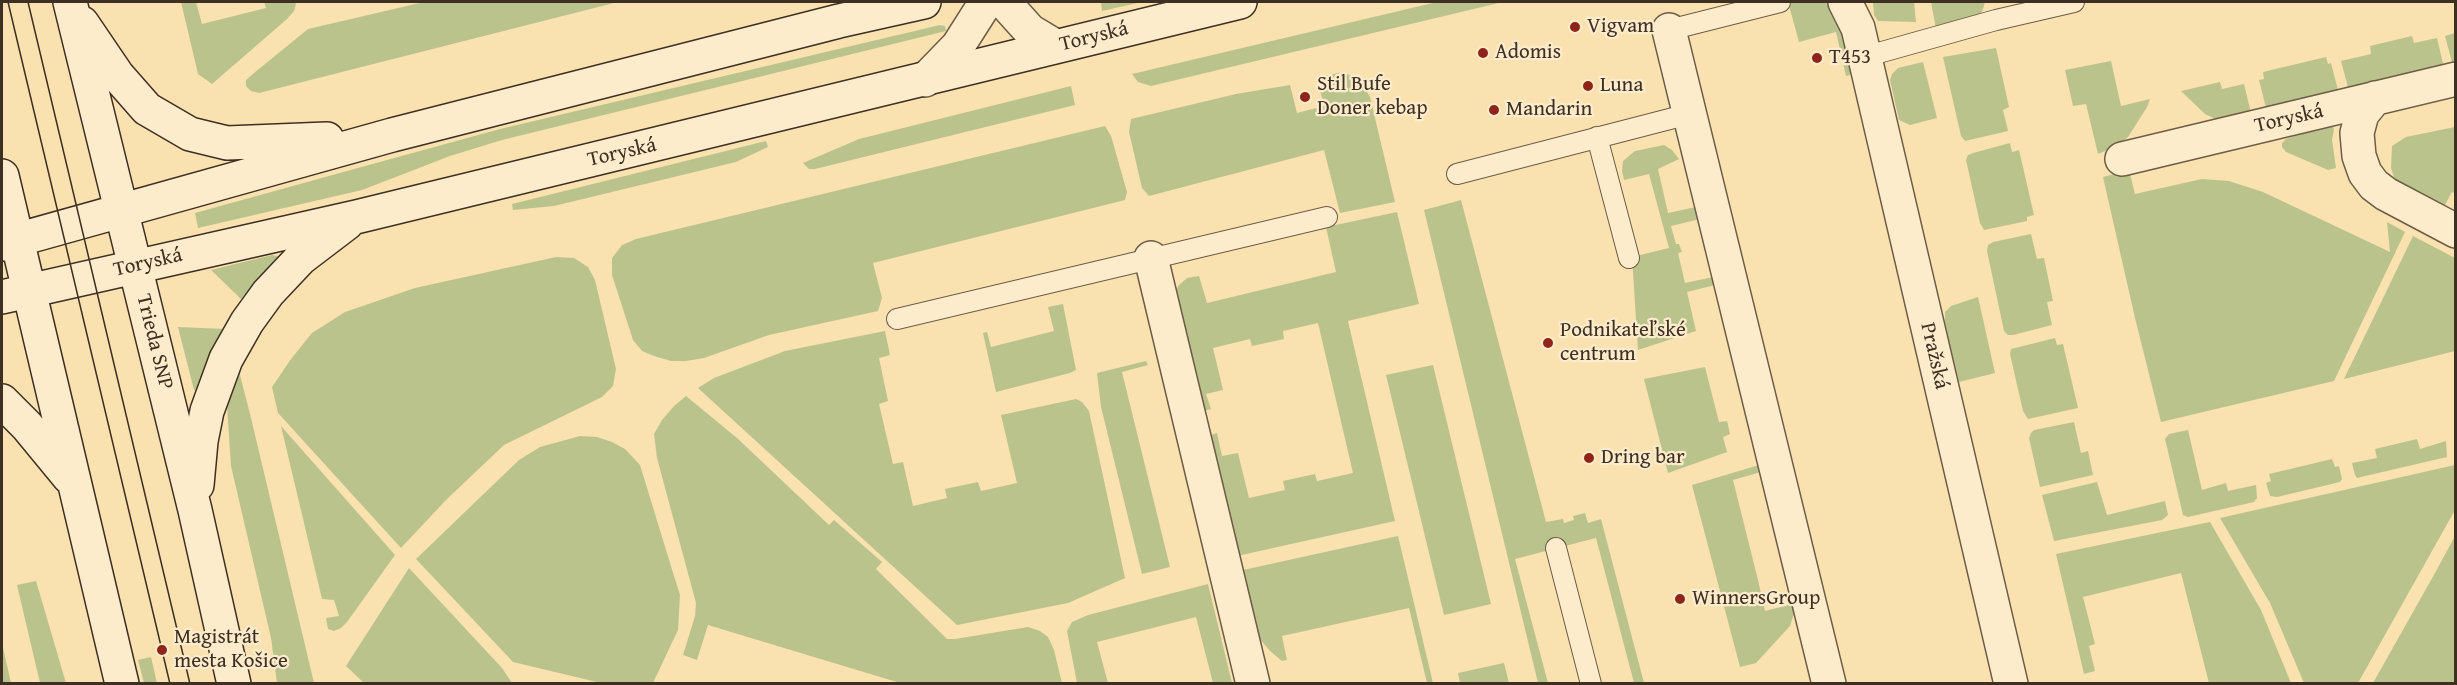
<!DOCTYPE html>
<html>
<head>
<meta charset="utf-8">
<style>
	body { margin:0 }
	#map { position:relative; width:2457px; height:685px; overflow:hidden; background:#fae1b0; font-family:"Gentium Book Plus",serif }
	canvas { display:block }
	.frame { position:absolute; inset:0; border:3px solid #3e2f23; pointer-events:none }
</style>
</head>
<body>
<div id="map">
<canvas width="2457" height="685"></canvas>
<div class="frame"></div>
</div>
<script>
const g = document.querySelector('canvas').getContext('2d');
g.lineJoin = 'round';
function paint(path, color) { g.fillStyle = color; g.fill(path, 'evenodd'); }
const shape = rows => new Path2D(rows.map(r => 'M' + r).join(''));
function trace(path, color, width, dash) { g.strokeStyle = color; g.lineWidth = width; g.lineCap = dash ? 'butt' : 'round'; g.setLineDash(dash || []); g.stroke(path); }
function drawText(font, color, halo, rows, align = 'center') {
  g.font = font + ' "Gentium Book Plus",serif'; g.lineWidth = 4.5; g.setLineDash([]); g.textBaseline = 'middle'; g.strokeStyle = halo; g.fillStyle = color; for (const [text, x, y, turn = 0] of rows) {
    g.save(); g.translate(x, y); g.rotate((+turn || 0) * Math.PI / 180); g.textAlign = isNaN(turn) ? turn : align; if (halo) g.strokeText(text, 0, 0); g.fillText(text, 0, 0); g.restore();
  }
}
const green = shape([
	[181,2,196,2,202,24,266,8,264,2,295,2,296,4,294,11,287,19,212,84,198,74],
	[424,2,618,2,259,93,251,91,246,86,246,80,254,73,308,29],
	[1101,2,1142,2,1102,11],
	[1437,2,1503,2,1151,86,1138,82,1132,74],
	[1788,2,1828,2,1842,27,1853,74,1846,76,1836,32,1799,42],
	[1873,2,1914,2,1916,22,1878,21,1874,15],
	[1931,2,1985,2,1982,12,1977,17,1936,29],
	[940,25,945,26,946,31,502,140,450,156,362,190,198,228,195,213,347,171,500,129],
	[2455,33,2455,66,2453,66,2445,36],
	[2412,36,2414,43,2437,38,2444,68,2349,91,2341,61,2371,54,2370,46],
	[1996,48,2009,107,2003,110,2008,131,1965,141,1961,136,1943,57],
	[2326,57,2328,64,2331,63,2339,94,2267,112,2259,80,2264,79,2263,72],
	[2111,61,2121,106,2150,99,2147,107,2128,137,2117,146,2098,154,2086,104,2073,106,2065,70],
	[1923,62,1937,118,1910,125,1899,120,1890,80,1892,74,1898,68],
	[1343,72,1361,81,1370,97,1395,202,1340,213,1324,150,1149,196,1142,188,1129,132,1131,119,1236,94,1290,85,1297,113,1324,106,1317,78],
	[2220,82,2222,89,2244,84,2252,117,2220,121,2205,114,2181,91],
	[1071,86,1075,105,815,169,809,169,803,163,859,139],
	[2329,124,2333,125,2334,130,2332,140,2336,168,2328,170,2286,152,2282,147,2282,143,2286,139],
	[1105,126,1111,136,1127,192,1125,200,873,263,882,298,878,311,769,335,704,358,686,361,671,361,654,356,642,351,633,340,612,275,612,258,622,245,636,239],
	[2455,127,2455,193,2452,192,2439,216,2399,192,2391,168,2392,146,2406,137],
	[766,141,768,147,736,162,554,206,513,210,512,204],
	[2010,143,2012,152,2019,150,2034,215,2027,217,2027,221,1984,230,1980,223,1966,160,1968,155,1973,153],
	[1664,145,1672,150,1679,159,1658,169,1668,213,1696,207,1700,219,1671,226,1676,244,1679,244,1682,252,1678,253,1685,283,1713,277,1715,285,1687,292,1696,331,1638,350,1632,257,1669,248,1649,174,1624,180,1622,171,1623,161,1635,151],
	[2129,170,2135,194,2202,179,2229,181,2263,192,2390,252,2387,222,2405,232,2334,381,2161,422,2135,318,2103,177],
	[1461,200,1546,522,1563,519,1564,523,1574,520,1573,516,1585,513,1588,523,1601,519,1644,683,1634,683,1596,538,1515,559,1548,683,1538,683,1424,210],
	[1397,212,1419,304,1348,321,1395,521,1237,556,1207,436,1217,433,1222,456,1238,453,1249,498,1285,490,1283,481,1315,474,1317,481,1353,473,1318,323,1283,331,1284,339,1252,346,1250,339,1213,348,1223,390,1206,394,1211,409,1199,412,1174,297,1178,286,1187,278,1199,276,1207,303,1336,272,1326,227],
	[2031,234,2037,259,2044,258,2053,301,2047,302,2052,325,2013,335,2008,335,2004,331,1987,251,1988,245,1993,242],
	[2413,236,2455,258,2455,351,2344,379],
	[272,255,280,257,279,261,259,278,241,299,211,270],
	[556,257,574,258,588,267,595,280,616,369,613,386,602,397,504,445,446,500,401,548,278,413,272,387,291,359,312,333,345,312,415,288],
	[1978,297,1995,373,1959,382,1945,325,1945,312,1951,306],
	[1063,304,1076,370,1070,373,996,392,983,333,987,332,991,347,1054,331,1048,307],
	[178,327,225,329,198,391,194,390],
	[885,331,890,355,879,358,888,401,879,404,893,464,903,462,913,506,947,498,945,489,978,482,981,491,1017,483,1001,415,1076,399,1082,402,1089,411,1125,578,1068,603,957,625,698,388,714,378,785,351],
	[2055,338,2057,345,2063,344,2078,408,2028,419,2023,411,2010,354,2011,349],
	[1146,361,1148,365,1122,372,1170,567,1142,574,1101,407,1097,373],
	[1433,365,1491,604,1444,615,1386,375],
	[1705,367,1719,422,1727,421,1730,434,1723,437,1727,452,1668,473,1644,379],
	[239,371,251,418,314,683,277,683,271,638,231,466,227,405],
	[686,396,737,438,829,525,834,520,882,562,876,569,947,639,955,639,1028,627,1040,631,1048,637,1054,650,1062,683,900,683,708,625,697,660,683,655,695,616,696,603,657,458,654,434,662,420,674,406],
	[2074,422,2081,453,2088,451,2093,475,2040,487,2029,438,2031,433,2034,430],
	[281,426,395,555,347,622,341,628,334,631,328,629,326,618,339,616,334,600,322,599],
	[2188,430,2202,490,2226,483,2228,491,2256,485,2257,498,2254,502,2188,517,2183,515,2165,439,2169,434],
	[580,436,597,437,612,442,625,449,640,465,674,576,680,595,678,630,653,683,601,683,513,662,416,559,519,460,540,447],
	[2417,439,2420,449,2446,441,2447,457,2361,477,2357,478,2355,475,2352,463,2377,458,2375,449],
	[2332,459,2335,467,2339,466,2342,479,2340,482,2277,497,2270,496,2266,483,2271,481,2269,474],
	[1759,465,1761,472,1733,480,1758,580,1765,611,1793,604,1795,610,1790,626,1756,663,1740,667,1692,485],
	[2455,465,2455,510,2358,683,2304,683,2270,603,2220,518],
	[2097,482,2107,515,2165,501,2168,515,2162,520,2054,541,2042,495],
	[2210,522,2261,610,2291,683,2209,683,2181,573,2083,597,2095,644,2089,646,2095,671,2084,674,2056,554],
	[1398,536,1433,683,1427,683,1409,608,1282,636,1287,660,1282,661,1270,651,1260,639,1243,570],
	[2455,536,2455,683,2373,683,2435,573],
	[409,568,502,668,512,683,364,683,346,666],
	[36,581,66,683,40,683,17,585],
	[1208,584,1232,683,1213,683,1196,617,1097,642,1108,683,1077,683,1067,631,1072,622,1088,615],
	[2,643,11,683,2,683],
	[151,657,157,683,144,683,138,660],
	[1504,663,1509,683,1460,683,1458,673]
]);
const lane = shape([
	[1669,30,1780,2],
	[1864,57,1996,20,2074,2],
	[1597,137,1629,258],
	[1457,174,1689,114],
	[897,319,1327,217],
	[1556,548,1591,684]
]);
const street = shape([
	[1004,2,1030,31,1055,46],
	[1845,2,1858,28,2011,684],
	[1669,30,1829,684],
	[925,80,958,46,986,2],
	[2375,98,2362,114,2357,133,2359,156,2365,173,2374,185,2386,194,2456,231],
	[2122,159,2456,79],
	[1151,258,1253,684]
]);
const secondary = shape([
	[70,2,195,510,234,684],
	[82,23,118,76,147,109,190,134,227,143,327,139],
	[2,176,122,684],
	[2,244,392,135,839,21,924,2],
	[2,297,356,217,1240,2],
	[2,401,27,426,69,477],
	[197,485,201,441,207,411,226,359,247,322,268,293,301,258,347,223]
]);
const tram = shape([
	[8,2,170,684],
	[28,2,190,684]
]);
const markers = [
	[1575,27,6,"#8f2418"],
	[1483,53,6,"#8f2418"],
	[1817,58,6,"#8f2418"],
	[1588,86,6,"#8f2418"],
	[1305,97,6,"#8f2418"],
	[1494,110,6,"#8f2418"],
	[1548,343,6,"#8f2418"],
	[1589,458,6,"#8f2418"],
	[1680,599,6,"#8f2418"],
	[162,650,6,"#8f2418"]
];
const poiNames = [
	["Vigvam",1587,27],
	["Adomis",1495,53],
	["T453",1829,58],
	["Stil Bufe",1317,85],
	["Doner kebap",1317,109],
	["Luna",1600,86],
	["Mandarin",1506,110],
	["Podnikateľské",1560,331],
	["centrum",1560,355],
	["Dring bar",1601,458],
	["WinnersGroup",1692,599],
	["Magistrát",174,638],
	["mesta Košice",174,662]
];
const streetNames = [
	["Toryská",1094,37,-14],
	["Toryská",2289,119,-13],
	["Toryská",622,153,-13],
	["Toryská",148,263,-13],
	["Trieda SNP",154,342,76],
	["Pražská",1934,356,77]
];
paint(green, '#bbc38d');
trace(lane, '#6d5c46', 22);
trace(street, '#6d5c46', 36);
trace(secondary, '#3e2f23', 36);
trace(lane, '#fceccc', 20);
trace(street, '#fceccc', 33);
trace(secondary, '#fceccc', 33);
trace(tram, '#3e2f23', 1.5);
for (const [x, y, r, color] of markers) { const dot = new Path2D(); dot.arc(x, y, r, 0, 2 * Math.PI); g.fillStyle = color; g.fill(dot); trace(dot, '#fceccc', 2); }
drawText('21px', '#3e2f23', '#fceccc', poiNames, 'left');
drawText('21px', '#3e2f23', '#fceccc', streetNames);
</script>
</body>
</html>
